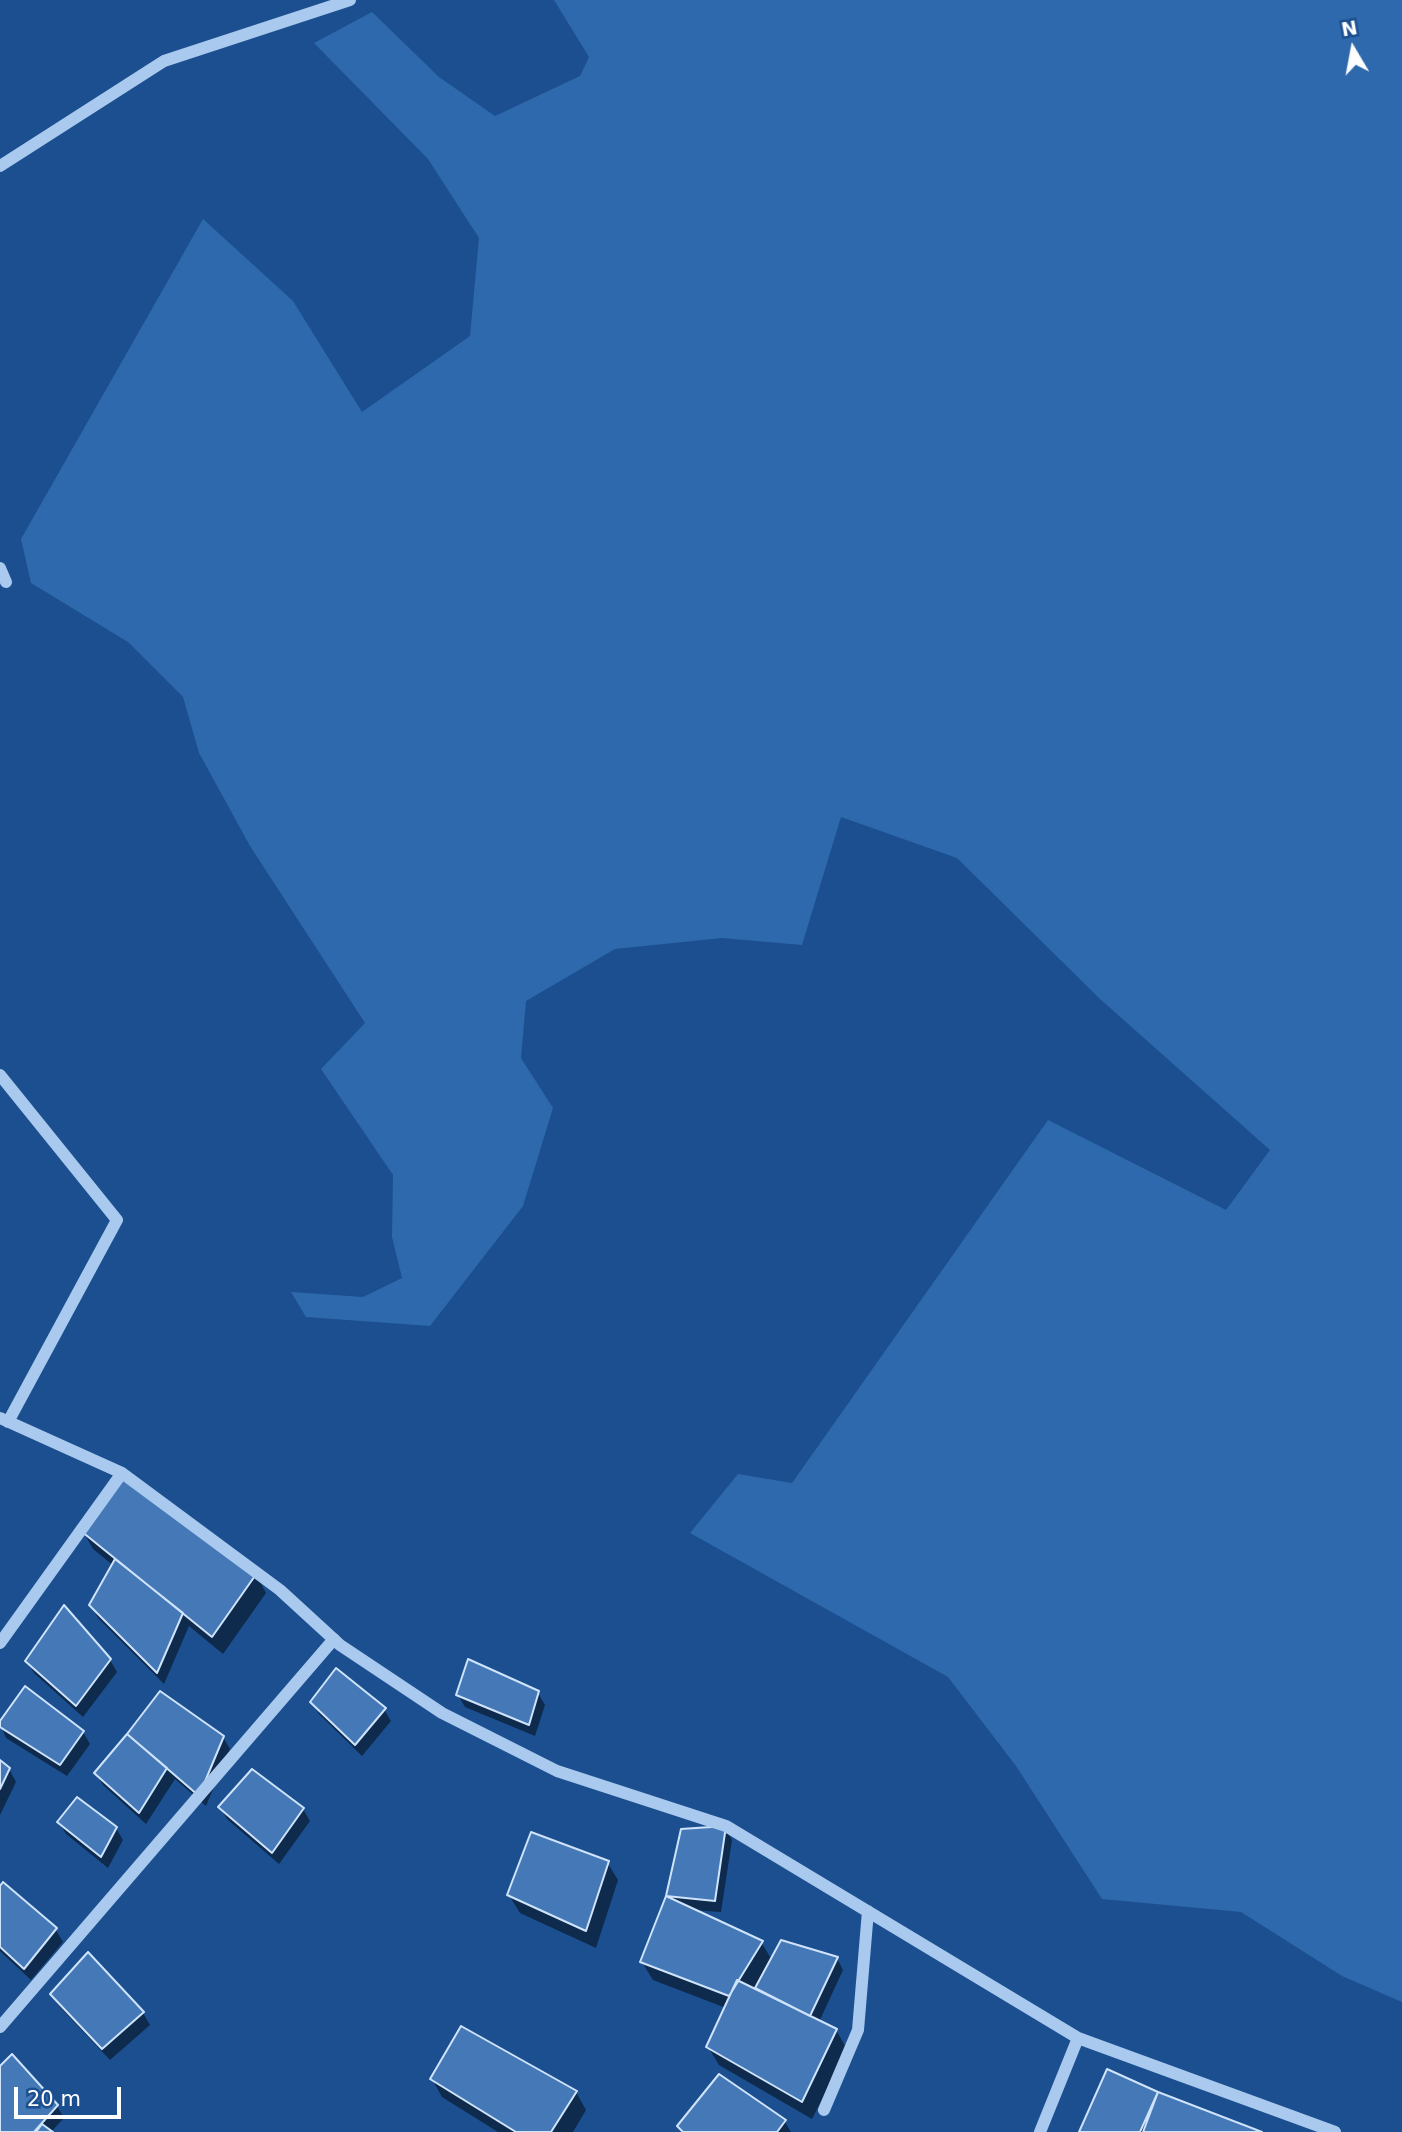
<!DOCTYPE html>
<html>
<head>
<meta charset="utf-8">
<style>
	body { margin:0 }
	#map { position:relative; width:1402px; height:2132px; overflow:hidden; background:#1b4f8f; font-family:"DejaVu Sans",sans-serif }
	canvas { display:block }
	.north { position:absolute; left:1318px; top:14px; width:70px; height:70px; -webkit-text-stroke:5px #1b4f8f; paint-order:stroke; rotate:350deg; font-size:19px; font-weight:700; line-height:28px; text-align:center; color:#fff }
	.north::after { content:''; display:block; margin:auto; width:24px; height:32px; background:#fff; clip-path:polygon(50% 0,100% 100%,50% 72%,0 100%) }
	.scale { position:absolute; left:14px; top:2087px; width:107px; height:32px; box-sizing:border-box; border:4px solid #fff; border-top:0; padding-left:9px; font-size:21px; line-height:24px; white-space:nowrap; color:#fff; -webkit-text-stroke:5px #1b4f8f; paint-order:stroke }
</style>
</head>
<body>
<div id="map">
<canvas width="1402" height="2132"></canvas>
<div class="north">N</div>
<div class="scale">20 m</div>
</div>
<script>
const g = document.querySelector('canvas').getContext('2d');
g.lineJoin = 'round';
function paint(path, color) { g.fillStyle = color; g.fill(path, 'evenodd'); }
const shape = rows => new Path2D(rows.map(r => 'M' + r).join(''));
function trace(path, color, width, dash) { g.strokeStyle = color; g.lineWidth = width; g.lineCap = dash ? 'butt' : 'round'; g.setLineDash(dash || []); g.stroke(path); }
const green = shape([
	[554,0,1402,0,1402,2002,1342,1976,1241,1912,1102,1899,1016,1766,948,1677,690,1533,738,1474,792,1483,1048,1120,1226,1210,1270,1150,1100,999,957,858,841,817,802,945,722,938,615,949,526,1001,521,1058,553,1108,523,1206,430,1326,306,1317,291,1292,363,1297,402,1278,392,1237,393,1175,321,1069,365,1023,250,846,199,753,183,697,128,642,31,583,21,539,203,219,293,301,362,412,470,336,479,238,428,159,314,43,372,12,439,77,495,116,580,76,589,57]
]);
const shadow = shape([
	[83,1531,256,1574,266,1593,223,1654,189,1626,164,1684,98,1618,91,1605,114,1566,93,1549],
	[110,1660,117,1672,83,1717,34,1673,27,1661],
	[538,1693,545,1705,535,1736,465,1707,458,1695],
	[312,1702,384,1709,391,1721,362,1756,319,1714],
	[0,1724,83,1732,90,1744,67,1776,6,1738],
	[223,1737,230,1749,206,1806,175,1779,146,1824,103,1785,96,1773],
	[0,1762,9,1769,16,1782,0,1815],
	[220,1807,303,1809,310,1821,279,1864,227,1819],
	[59,1822,116,1828,123,1840,108,1868,66,1834],
	[725,1828,732,1840,721,1912,692,1910,761,1942,772,1960,837,1958,843,1970,819,2022,836,2030,847,2049,812,2119,719,2065,708,2047,726,2008,653,1980,642,1962,668,1897,682,1831],
	[607,1862,618,1880,596,1948,520,1913,509,1895],
	[3,1885,56,1930,63,1942,31,1980,0,1951,0,1889],
	[88,1955,143,2013,150,2025,110,2060,59,2006,52,1994],
	[0,2068,57,2106,64,2118,51,2132,0,2132],
	[719,2076,785,2122,791,2132,682,2132,679,2127],
	[432,2079,576,2092,586,2110,573,2132,498,2132,442,2097],
	[1157,2093,1258,2132,1081,2132]
]);
const building = shape([
	[122,1473,257,1573,212,1637,81,1531,122,1473],
	[115,1559,183,1613,157,1673,89,1605,115,1559],
	[64,1605,111,1659,76,1706,25,1661,64,1605],
	[468,1659,539,1691,529,1725,456,1695,468,1659],
	[336,1668,386,1708,355,1745,310,1702,336,1668],
	[25,1686,84,1731,60,1765,0,1727,0,1721,25,1686],
	[160,1691,224,1736,199,1796,127,1734,160,1691],
	[127,1734,167,1768,139,1813,94,1773,127,1734],
	[0,1760,10,1768,0,1789,0,1760],
	[252,1769,304,1808,272,1853,218,1807,252,1769],
	[77,1797,117,1827,101,1857,57,1822,77,1797],
	[726,1826,715,1901,666,1896,681,1829,726,1826],
	[531,1832,609,1861,586,1931,507,1895,531,1832],
	[3,1882,57,1928,24,1969,0,1947,0,1886,3,1882],
	[666,1896,763,1941,729,1996,640,1962,666,1896],
	[781,1940,838,1957,810,2016,755,1988,781,1940],
	[88,1952,144,2012,102,2049,50,1994,88,1952],
	[737,1980,837,2029,802,2102,706,2047,737,1980],
	[461,2026,577,2091,551,2132,516,2132,430,2079,461,2026],
	[12,2054,58,2105,34,2132,0,2132,0,2066,12,2054],
	[1107,2069,1158,2092,1140,2132,1079,2132,1107,2069],
	[719,2074,786,2120,777,2132,683,2132,677,2126,719,2074],
	[1158,2092,1262,2132,1143,2132,1158,2092],
	[42,2124,53,2132,36,2132,42,2124]
]);
const minor = shape([
	[0,166,164,61,350,0],
	[0,568,6,582],
	[0,1075,117,1220,8,1422],
	[0,1418,122,1473,280,1590,340,1645,442,1713,557,1771,726,1826,1078,2038,1335,2132],
	[0,1643,122,1473],
	[0,2027,334,1639],
	[824,2110,858,2030,868,1911],
	[1040,2132,1078,2038]
]);
paint(green, '#2e69ad');
paint(shadow, '#0007');
paint(building, '#4478b7');
trace(building, '#cfe3fa', 2);
trace(minor, '#a9c9ee', 12);
</script>
</body>
</html>
